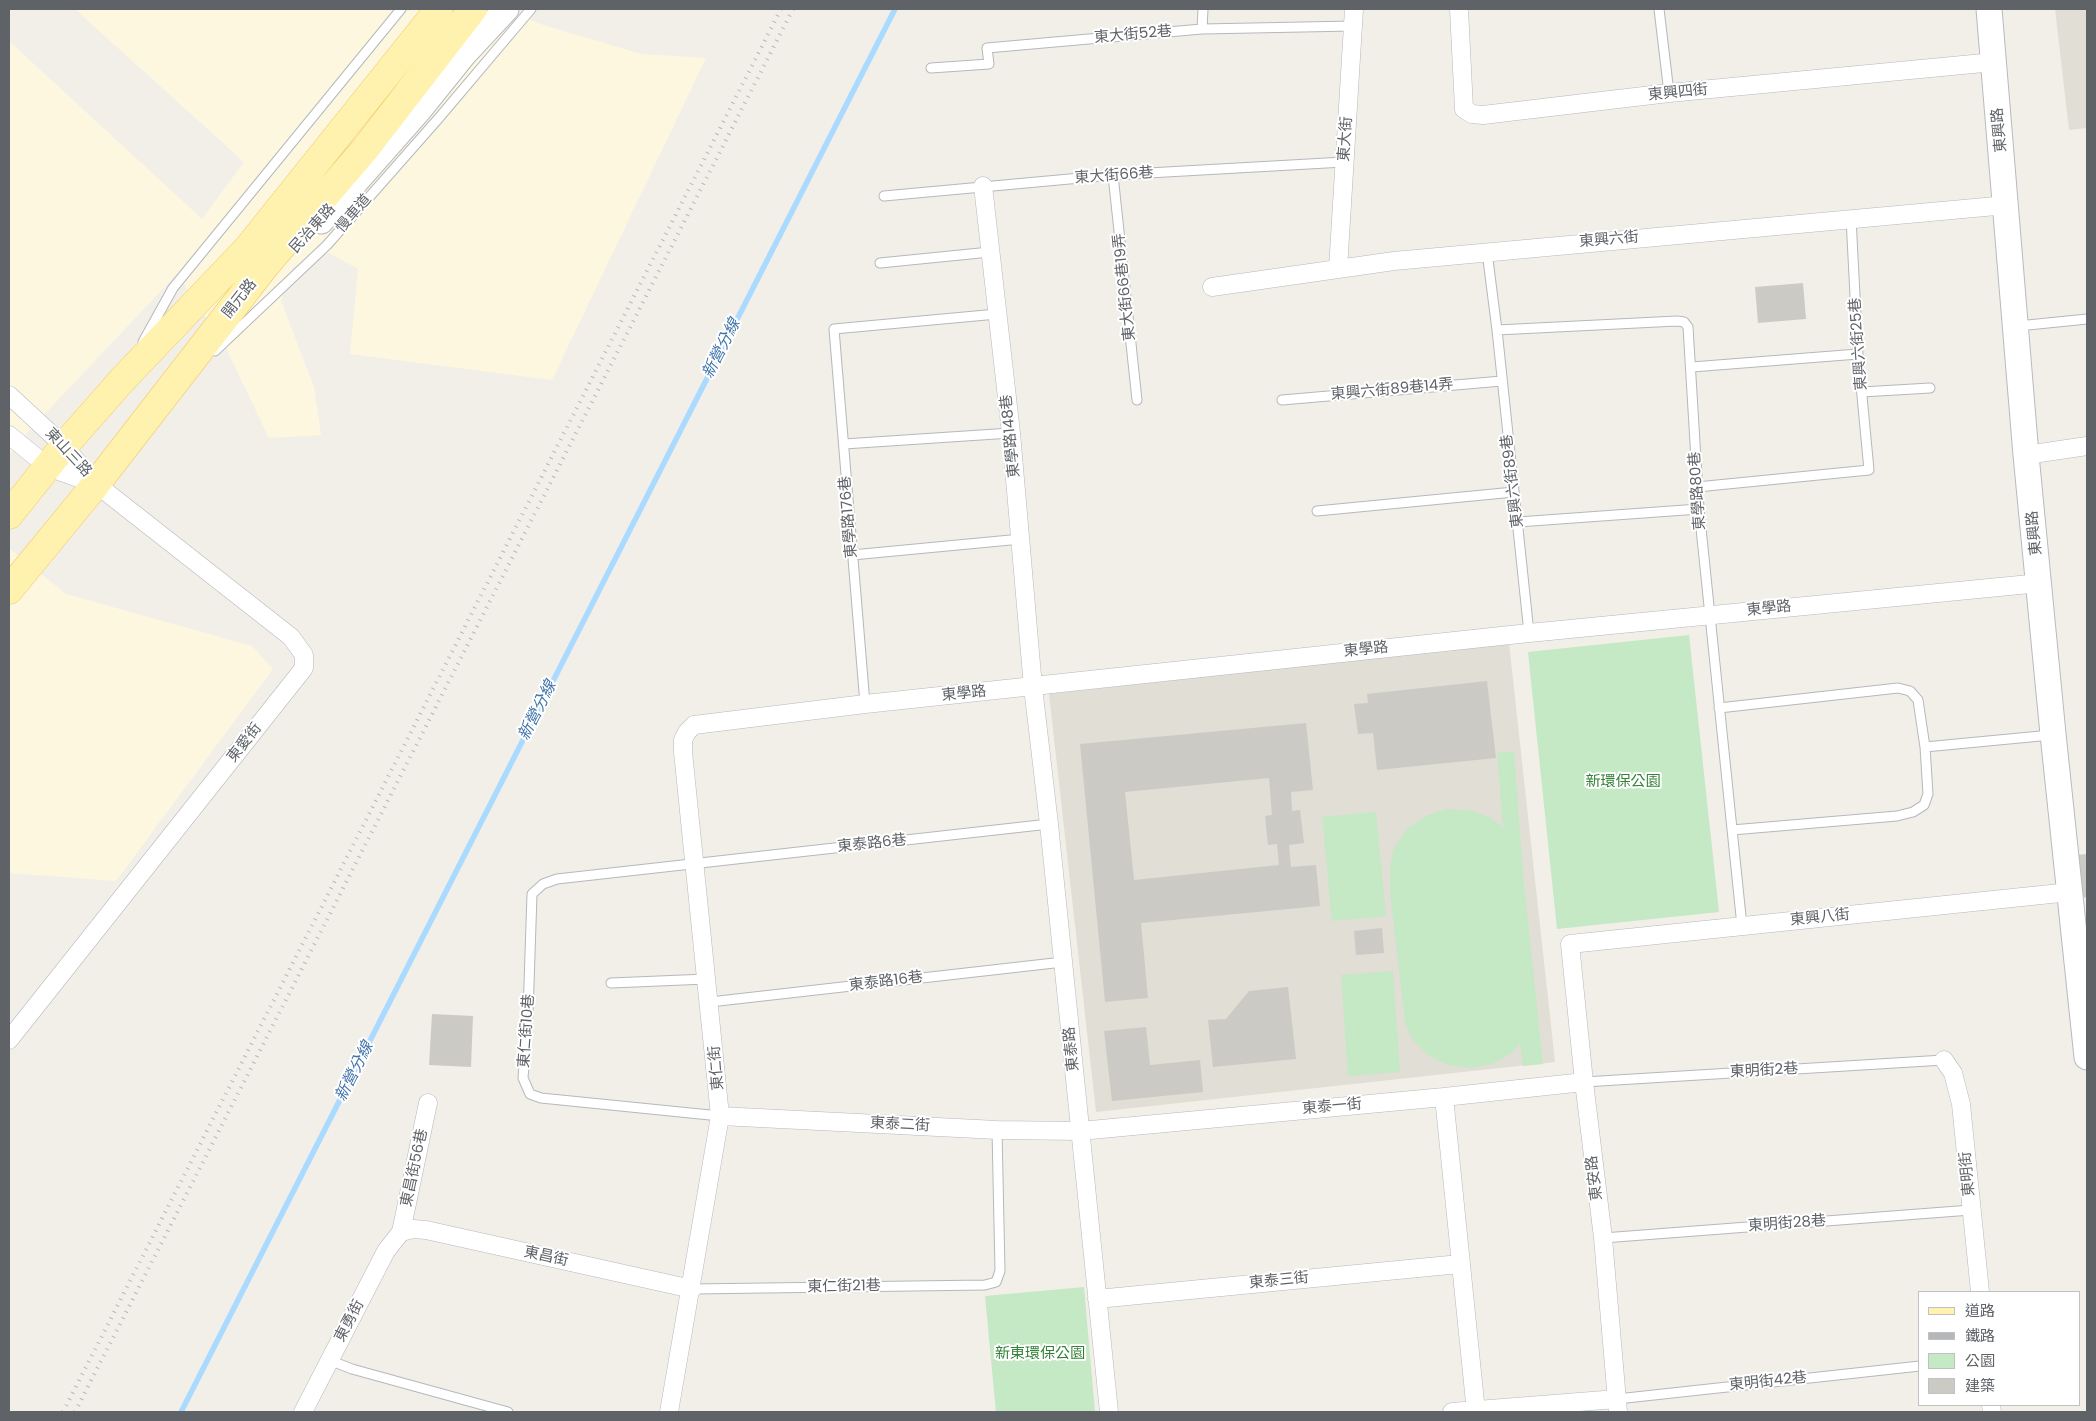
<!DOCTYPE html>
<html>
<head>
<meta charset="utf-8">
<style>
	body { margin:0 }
	#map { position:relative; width:2096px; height:1421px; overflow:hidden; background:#f1efe8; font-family:Poppins,"Noto Sans TC",sans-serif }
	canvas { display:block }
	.frame { position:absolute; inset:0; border:10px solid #5f6368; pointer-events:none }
	.legend { position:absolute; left:1918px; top:1291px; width:162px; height:115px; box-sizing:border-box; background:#fff; border:1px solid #bfc1c3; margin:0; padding:6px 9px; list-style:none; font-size:15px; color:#5f6368 }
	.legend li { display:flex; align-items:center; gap:10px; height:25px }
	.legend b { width:25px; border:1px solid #bfc1c3 }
</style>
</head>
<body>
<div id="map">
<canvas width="2096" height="1421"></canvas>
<div class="frame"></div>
<ul class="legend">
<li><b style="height:6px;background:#fff2af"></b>道路</li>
<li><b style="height:6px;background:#b6b7b8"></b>鐵路</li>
<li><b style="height:14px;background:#c5e8c5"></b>公園</li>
<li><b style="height:14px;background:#cccac5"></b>建築</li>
</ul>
</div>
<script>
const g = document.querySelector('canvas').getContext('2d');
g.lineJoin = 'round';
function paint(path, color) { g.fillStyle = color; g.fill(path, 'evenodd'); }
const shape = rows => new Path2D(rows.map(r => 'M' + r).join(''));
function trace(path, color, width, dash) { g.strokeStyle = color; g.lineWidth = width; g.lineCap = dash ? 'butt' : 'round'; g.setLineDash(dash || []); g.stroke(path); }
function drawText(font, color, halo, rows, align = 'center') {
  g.font = font + ' Poppins,"Noto Sans TC",sans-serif'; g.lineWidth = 4; g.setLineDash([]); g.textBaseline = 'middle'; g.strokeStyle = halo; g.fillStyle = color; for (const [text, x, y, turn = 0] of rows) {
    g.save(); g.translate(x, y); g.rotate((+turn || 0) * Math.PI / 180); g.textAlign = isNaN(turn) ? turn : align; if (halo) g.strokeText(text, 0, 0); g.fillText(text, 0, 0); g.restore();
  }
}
const commercial = shape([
	[75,9,506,9,540,24,641,54,706,58,552,380,350,354,358,269,329,253,293,267,281,301,314,387,321,435,269,438,225,346,177,274,19,441,9,457,9,41,202,219,244,162],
	[9,548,66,594,252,646,273,669,116,881,9,873]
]);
const education = shape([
	[2055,9,2087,9,2087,128,2069,130],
	[1509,643,1555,1062,1096,1112,1049,694]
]);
const green = shape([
	[1689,635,1719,912,1557,929,1528,652],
	[1514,751,1523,873,1543,1064,1523,1066,1520,1044,1510,1054,1492,1064,1471,1068,1448,1065,1428,1055,1412,1039,1405,1023,1390,893,1390,865,1394,848,1407,829,1425,816,1447,809,1469,810,1491,818,1503,828,1497,753],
	[1376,812,1386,916,1332,921,1322,817],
	[1393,971,1400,1072,1348,1076,1341,975],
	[1084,1287,1095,1412,996,1412,985,1296]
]);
const stream = shape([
	[181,1412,895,9]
]);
const building = shape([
	[1803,283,1806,319,1758,323,1755,287],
	[1487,681,1496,758,1377,770,1373,733,1358,734,1354,704,1368,703,1367,694],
	[1306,723,1313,790,1291,792,1292,811,1300,810,1304,843,1289,845,1291,867,1316,865,1320,906,1141,923,1148,998,1105,1002,1080,744],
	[1269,778,1272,815,1265,816,1268,845,1277,844,1279,865,1134,880,1125,792],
	[2087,854,2087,897,2080,898,2075,855],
	[1382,928,1384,953,1356,955,1354,931],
	[1288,987,1296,1059,1213,1067,1208,1020,1226,1019,1249,991],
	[432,1014,473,1016,471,1067,429,1065],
	[1146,1027,1150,1065,1200,1060,1203,1092,1112,1101,1104,1031]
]);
const lane = shape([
	[1659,9,1669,93],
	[1202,29,1203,9],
	[931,68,989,64,987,48,1202,29,1353,26],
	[1113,175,1137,400],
	[884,196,1113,175,1344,162],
	[1487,252,1497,330,1529,633],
	[880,263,990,252],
	[2018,326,2087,319],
	[1497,330,1677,321,1684,322,1688,327,1699,509,1742,926],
	[143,342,173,288,401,9],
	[215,351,327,245,438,119,531,9],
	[1692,367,1858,354],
	[1862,392,1930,388],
	[1282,400,1502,381],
	[844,444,1011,433],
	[1697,487,1869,470,1858,354,1851,218],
	[1317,511,1514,492],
	[1518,522,1699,509],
	[852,555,1021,539],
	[865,704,834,329,997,314],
	[1719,708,1898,688,1910,691,1918,700,1925,747,1928,794,1924,805,1913,812,1897,816,1732,830],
	[1925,747,2051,735],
	[611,983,707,979],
	[710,1002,1063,962],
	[1584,1082,1944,1060],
	[720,1116,541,1098,530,1094,523,1078,528,1014,532,894,543,884,557,879,1049,824],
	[1603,1238,1971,1210],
	[692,1289,985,1285,996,1282,1000,1271,997,1130],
	[329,1360,352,1369,508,1412],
	[1617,1399,1920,1366]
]);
const street = shape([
	[1459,9,1464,109,1472,114,1483,115,1669,93,1994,62],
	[983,186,1011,433,1033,687,1049,824,1109,1412],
	[1338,269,1354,9],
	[1212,287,1394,261,2007,205],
	[9,395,64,446,96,484,291,637,304,655,304,668,9,1040],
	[9,435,48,467,95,484],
	[2026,455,2087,446],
	[1944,1060,1953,1073,1961,1104,1980,1292],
	[1444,1097,1476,1412],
	[720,1116,997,1130,1080,1131,1444,1097,1584,1082],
	[401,1232,413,1229,426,1230,692,1289],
	[1097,1299,1460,1264],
	[1991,1405,1992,1412],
	[303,1412,386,1251,401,1232,428,1103],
	[669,1412,720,1116,683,752,683,740,687,732,694,725,865,704,1529,633,2040,583],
	[1452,1412,1617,1399],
	[1618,1412,1603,1238,1584,1082,1570,944,2070,892]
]);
const secondary = shape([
	[1989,9,2026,455,2053,734,2087,1057],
	[321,221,419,110,464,54,506,9]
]);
const primary = shape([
	[9,515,64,446,123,379,247,249,439,9],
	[9,590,96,484,265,266,365,149,473,9]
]);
const rail = shape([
	[63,1412,781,9],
	[75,1412,793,9]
]);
const streetNames = [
	["東大街52巷",1133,35,-5],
	["東興四街",1678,93,-6],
	["東興路",2000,130,-95],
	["東大街",1346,139,-86],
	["東大街66巷",1114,176,-4],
	["慢車道",354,214,-49],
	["民治東路",313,229,-48],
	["東興六街",1609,240,-5],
	["東大街66巷19弄",1125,287,-96],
	["開元路",240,299,-52],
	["東興六街25巷",1859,344,-94],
	["東興六街89巷14弄",1392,390,-5],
	["東學路148巷",1011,436,-96],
	["東山三路",68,453,47],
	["東興六街89巷",1513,481,-97],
	["東學路80巷",1698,491,-94],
	["東學路176巷",849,517,-95],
	["東興路",2035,533,-96],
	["東學路",1769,609,-6],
	["東學路",1366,650,-6],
	["東學路",964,694,-6],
	["東愛街",245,743,-52],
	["東泰路6巷",872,844,-6],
	["東興八街",1820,918,-6],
	["東泰路16巷",886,982,-7],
	["東仁街10巷",527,1031,-86],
	["東泰路",1072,1049,-96],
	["東仁街",717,1068,-95],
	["東明街2巷",1764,1071,-3],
	["東泰一街",1332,1107,-5],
	["東泰二街",900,1125,3],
	["東昌街56巷",415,1168,-78],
	["東明街",1968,1174,-95],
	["東安路",1595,1178,-97],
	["東明街28巷",1787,1224,-4],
	["東昌街",546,1257,12],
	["東泰三街",1279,1281,-6],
	["東仁街21巷",844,1287,-1],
	["東勇街",350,1321,-62],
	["東明街42巷",1768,1382,-6]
];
const parkNames = [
	["新環保公園",1623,782],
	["新東環保公園",1040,1354]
];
const waterNames = [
	["新營分線",722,349,-63],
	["新營分線",538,711,-63],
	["新營分線",355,1072,-63]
];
paint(commercial, '#fef7e0');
paint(education, '#e1ded6');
paint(green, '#c5e8c5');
trace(stream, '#aadaff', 5.5);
paint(building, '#cccac5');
trace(lane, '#b5b8bc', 11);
trace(street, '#b5b8bc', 19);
trace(secondary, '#b6babf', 27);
trace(primary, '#f2c960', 29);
trace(lane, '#fff', 9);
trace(street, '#fff', 18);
trace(secondary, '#fff', 25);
trace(primary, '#fff2af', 28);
trace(rail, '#b6b7b8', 4, [1, 6]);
drawText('15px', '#5f6368', '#fff', streetNames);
drawText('15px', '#348238', '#fff', parkNames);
drawText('italic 16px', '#4174aa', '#fff', waterNames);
</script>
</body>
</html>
